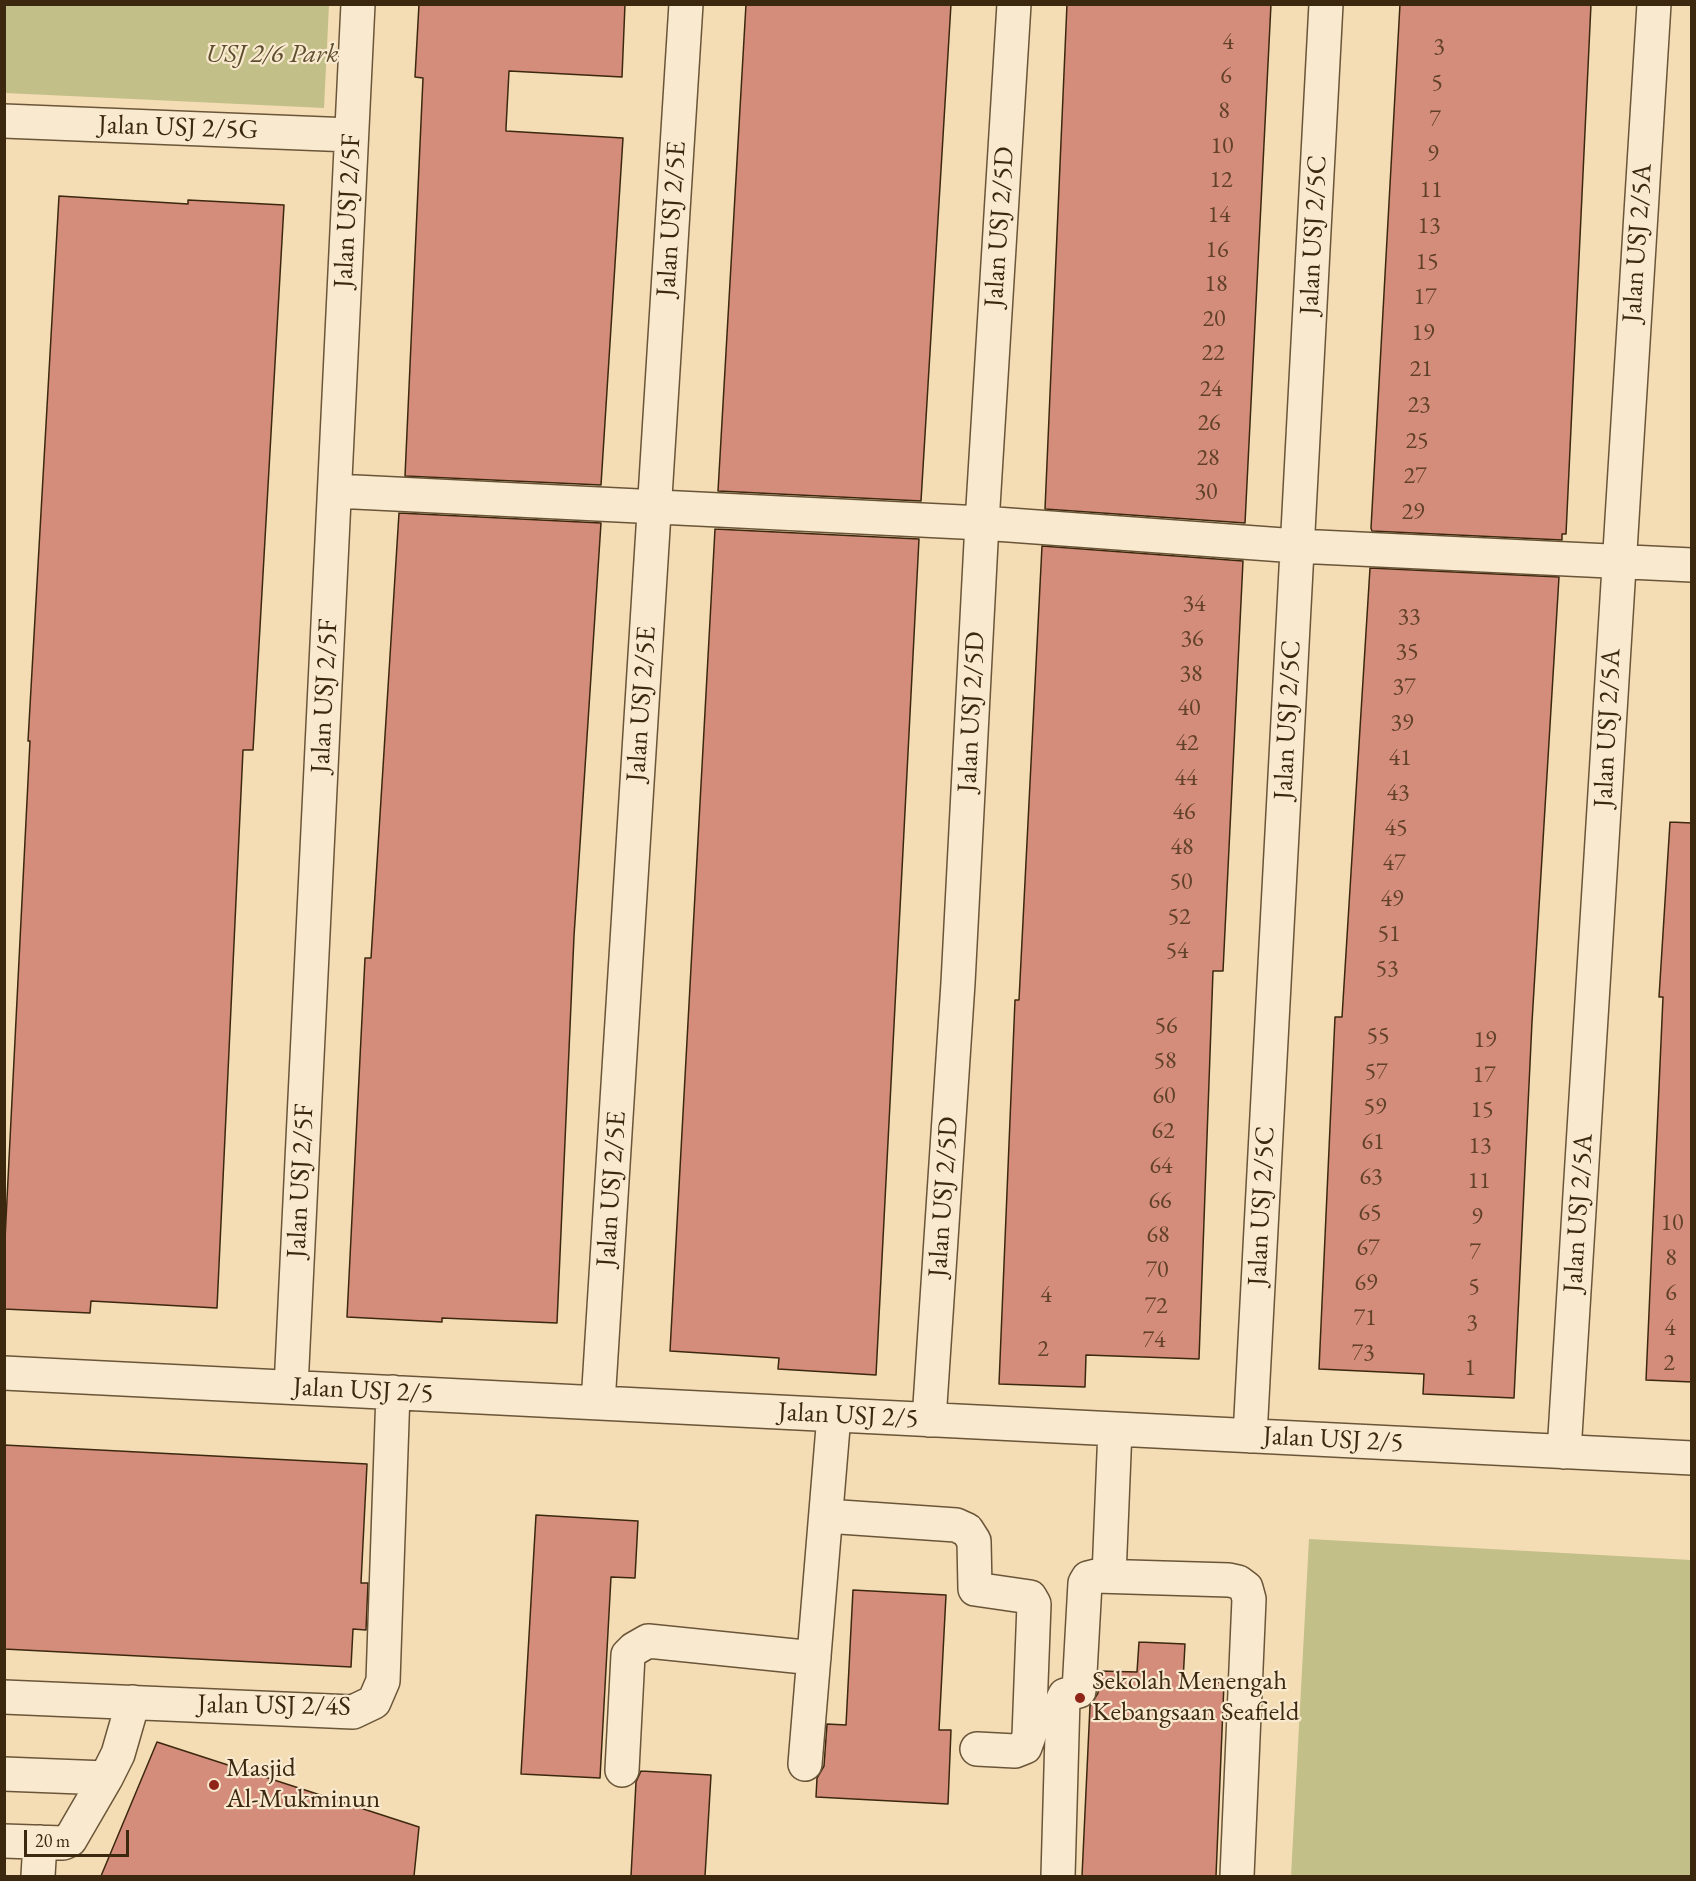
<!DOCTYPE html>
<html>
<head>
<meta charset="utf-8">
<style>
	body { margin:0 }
	#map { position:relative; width:1696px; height:1881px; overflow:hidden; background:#f4ddb5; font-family:"EB Garamond",serif }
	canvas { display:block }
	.frame { position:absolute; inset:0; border:6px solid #3c280f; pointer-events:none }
	.scale { position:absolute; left:24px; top:1830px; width:105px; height:27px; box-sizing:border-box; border:3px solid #3c280f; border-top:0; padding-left:8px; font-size:18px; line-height:21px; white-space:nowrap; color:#3c280f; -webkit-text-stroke:4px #f8e9cf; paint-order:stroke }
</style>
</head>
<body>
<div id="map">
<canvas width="1696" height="1881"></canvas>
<div class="frame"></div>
<div class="scale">20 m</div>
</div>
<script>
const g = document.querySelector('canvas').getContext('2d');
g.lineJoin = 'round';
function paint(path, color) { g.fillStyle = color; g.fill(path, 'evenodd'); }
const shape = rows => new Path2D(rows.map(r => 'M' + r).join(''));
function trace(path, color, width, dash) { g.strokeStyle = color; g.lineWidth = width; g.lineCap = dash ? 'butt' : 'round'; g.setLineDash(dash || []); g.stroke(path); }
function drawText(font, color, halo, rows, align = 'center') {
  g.font = font + ' "EB Garamond",serif'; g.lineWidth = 4.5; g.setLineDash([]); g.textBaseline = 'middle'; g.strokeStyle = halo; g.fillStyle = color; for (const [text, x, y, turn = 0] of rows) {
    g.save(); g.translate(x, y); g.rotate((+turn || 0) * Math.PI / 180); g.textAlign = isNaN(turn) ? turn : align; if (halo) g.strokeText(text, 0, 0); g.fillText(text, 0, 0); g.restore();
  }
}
const green = shape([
	[5,4,329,5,324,108,5,93],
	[1309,1539,1691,1560,1691,1876,1291,1876]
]);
const building = shape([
	[419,4,625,4,622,77,509,71,506,128,506,131,623,138,601,485,405,476,423,78,415,77,419,4],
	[746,4,951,4,921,501,718,491,746,4],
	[1067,4,1271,4,1245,523,1045,509,1067,4],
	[1400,4,1591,4,1566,534,1562,534,1562,540,1372,531,1371,528,1400,4],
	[59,196,188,204,188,200,284,205,253,750,243,750,217,1308,91,1301,90,1313,4,1309,4,1259,30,741,28,741,59,196],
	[399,513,601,523,574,936,557,1323,442,1318,442,1322,347,1317,365,958,371,958,399,513],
	[715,529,919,539,876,1375,778,1369,779,1358,670,1351,715,529],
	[1042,546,1243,561,1223,971,1213,971,1199,1359,1086,1355,1085,1387,999,1384,1015,1000,1019,1000,1042,546],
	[1370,568,1559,577,1532,1022,1514,1398,1423,1394,1424,1374,1319,1369,1335,1017,1342,1017,1370,568],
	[1670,822,1692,823,1692,1382,1646,1380,1663,997,1659,997,1670,822],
	[4,1445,367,1464,361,1583,368,1583,366,1630,353,1629,351,1667,4,1649,4,1445],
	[536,1515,638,1521,635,1578,611,1577,600,1778,521,1774,536,1515],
	[853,1590,946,1595,939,1730,951,1730,948,1804,816,1797,817,1778,824,1766,827,1724,846,1725,853,1590],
	[1139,1642,1185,1644,1183,1681,1224,1683,1216,1876,1082,1876,1090,1706,1098,1693,1099,1671,1137,1672,1139,1642],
	[157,1742,419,1827,414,1876,101,1876,157,1742],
	[641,1771,711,1775,705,1876,631,1876,636,1782,641,1771]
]);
const minor = shape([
	[4,121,351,135],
	[335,491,982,523,1297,546,1692,565],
	[4,1373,1692,1458],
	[291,1387,358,4],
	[598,1403,686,4],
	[929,1420,958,983,982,523,1014,4],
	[1250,1436,1326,4],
	[1564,1452,1654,4],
	[826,1516,956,1525,967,1530,974,1541,975,1589,1030,1597,1034,1604,1029,1736,1025,1747,1015,1751,977,1749],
	[1109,1576,1115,1429],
	[4,1697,353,1712,374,1702,383,1681,393,1392],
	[805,1764,834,1415],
	[622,1770,628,1655,634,1649,648,1641,814,1658],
	[4,1774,106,1778,118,1754,133,1702],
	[4,1841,63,1843,70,1840,106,1778],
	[38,1876,40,1842],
	[1058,1876,1063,1699,1065,1695,1079,1691,1085,1583,1088,1578,1096,1576,1229,1580,1238,1582,1246,1588,1249,1599,1237,1876]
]);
const markers = [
	[1080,1698,6,"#8f2418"],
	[214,1785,6,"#8f2418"]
];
const numberNames = [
	["4",1228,42],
	["3",1439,47],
	["6",1226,76],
	["5",1437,83],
	["8",1224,111],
	["7",1435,119],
	["10",1222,146],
	["9",1433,154],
	["12",1221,180],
	["11",1431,190],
	["14",1219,215],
	["13",1429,226],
	["16",1217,250],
	["15",1427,262],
	["18",1216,284],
	["17",1425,297],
	["20",1214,319],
	["19",1423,333],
	["22",1213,353],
	["21",1421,369],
	["24",1211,389],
	["23",1419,405],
	["26",1209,423],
	["25",1417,441],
	["28",1208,458],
	["27",1415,476],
	["30",1206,492],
	["29",1413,512],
	["34",1194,604],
	["33",1409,617],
	["36",1192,639],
	["35",1407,652],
	["38",1191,674],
	["37",1404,687],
	["40",1189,708],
	["39",1402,723],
	["42",1187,743],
	["41",1400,758],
	["44",1186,778],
	["43",1398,793],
	["46",1184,812],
	["45",1396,828],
	["48",1182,847],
	["47",1394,863],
	["50",1181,882],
	["49",1392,899],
	["52",1179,917],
	["51",1389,934],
	["54",1177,951],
	["53",1387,969],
	["56",1166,1026],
	["55",1378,1036],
	["19",1485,1040],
	["58",1165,1061],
	["57",1376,1072],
	["17",1484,1075],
	["60",1164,1096],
	["59",1375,1107],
	["15",1482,1110],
	["62",1163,1131],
	["61",1373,1142],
	["13",1480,1146],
	["64",1161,1166],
	["63",1371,1177],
	["11",1479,1181],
	["66",1160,1201],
	["65",1370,1213],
	["9",1477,1217],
	["10",1672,1223],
	["68",1158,1235],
	["67",1368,1248],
	["7",1475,1252],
	["8",1671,1258],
	["70",1157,1270],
	["69",1366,1283],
	["5",1474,1287],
	["6",1671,1293],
	["4",1046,1295],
	["72",1156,1306],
	["71",1365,1318],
	["3",1472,1323],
	["4",1670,1328],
	["74",1154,1340],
	["2",1043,1349],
	["73",1363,1353],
	["2",1669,1363],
	["1",1470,1368]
];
const parkNames = [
	["USJ 2/6 Park",272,55]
];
const streetNames = [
	["Jalan USJ 2/5G",178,128,2],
	["Jalan USJ 2/5F",348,211,-87],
	["Jalan USJ 2/5E",672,219,-86],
	["Jalan USJ 2/5D",1000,227,-86],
	["Jalan USJ 2/5C",1314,235,-87],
	["Jalan USJ 2/5A",1638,243,-86],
	["Jalan USJ 2/5F",325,696,-87],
	["Jalan USJ 2/5E",642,704,-86],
	["Jalan USJ 2/5D",972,712,-87],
	["Jalan USJ 2/5C",1288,720,-87],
	["Jalan USJ 2/5A",1608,728,-87],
	["Jalan USJ 2/5F",301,1181,-87],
	["Jalan USJ 2/5E",612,1189,-86],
	["Jalan USJ 2/5D",944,1197,-86],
	["Jalan USJ 2/5C",1262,1206,-87],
	["Jalan USJ 2/5A",1579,1213,-86],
	["Jalan USJ 2/5",363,1391,3],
	["Jalan USJ 2/5",848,1416,3],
	["Jalan USJ 2/5",1333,1440,3],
	["Jalan USJ 2/4S",274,1706,1]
];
const poiNames = [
	["Sekolah Menengah",1092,1682],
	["Kebangsaan Seafield",1092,1713],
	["Masjid",226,1769],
	["Al-Mukminun",226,1800]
];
paint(green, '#c3bf88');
paint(building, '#d48d7a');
trace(building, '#3c280f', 1.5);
trace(minor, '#6a5538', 36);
trace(minor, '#f8e9cf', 33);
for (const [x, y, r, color] of markers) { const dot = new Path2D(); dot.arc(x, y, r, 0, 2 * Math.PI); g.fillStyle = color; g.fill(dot); trace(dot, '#f8e9cf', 2); }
drawText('24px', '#62412a', null, numberNames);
drawText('italic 27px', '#5e4e2d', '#f8e9cf', parkNames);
drawText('27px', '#3c280f', '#f8e9cf', streetNames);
drawText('27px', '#3c280f', '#f8e9cf', poiNames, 'left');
</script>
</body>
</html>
